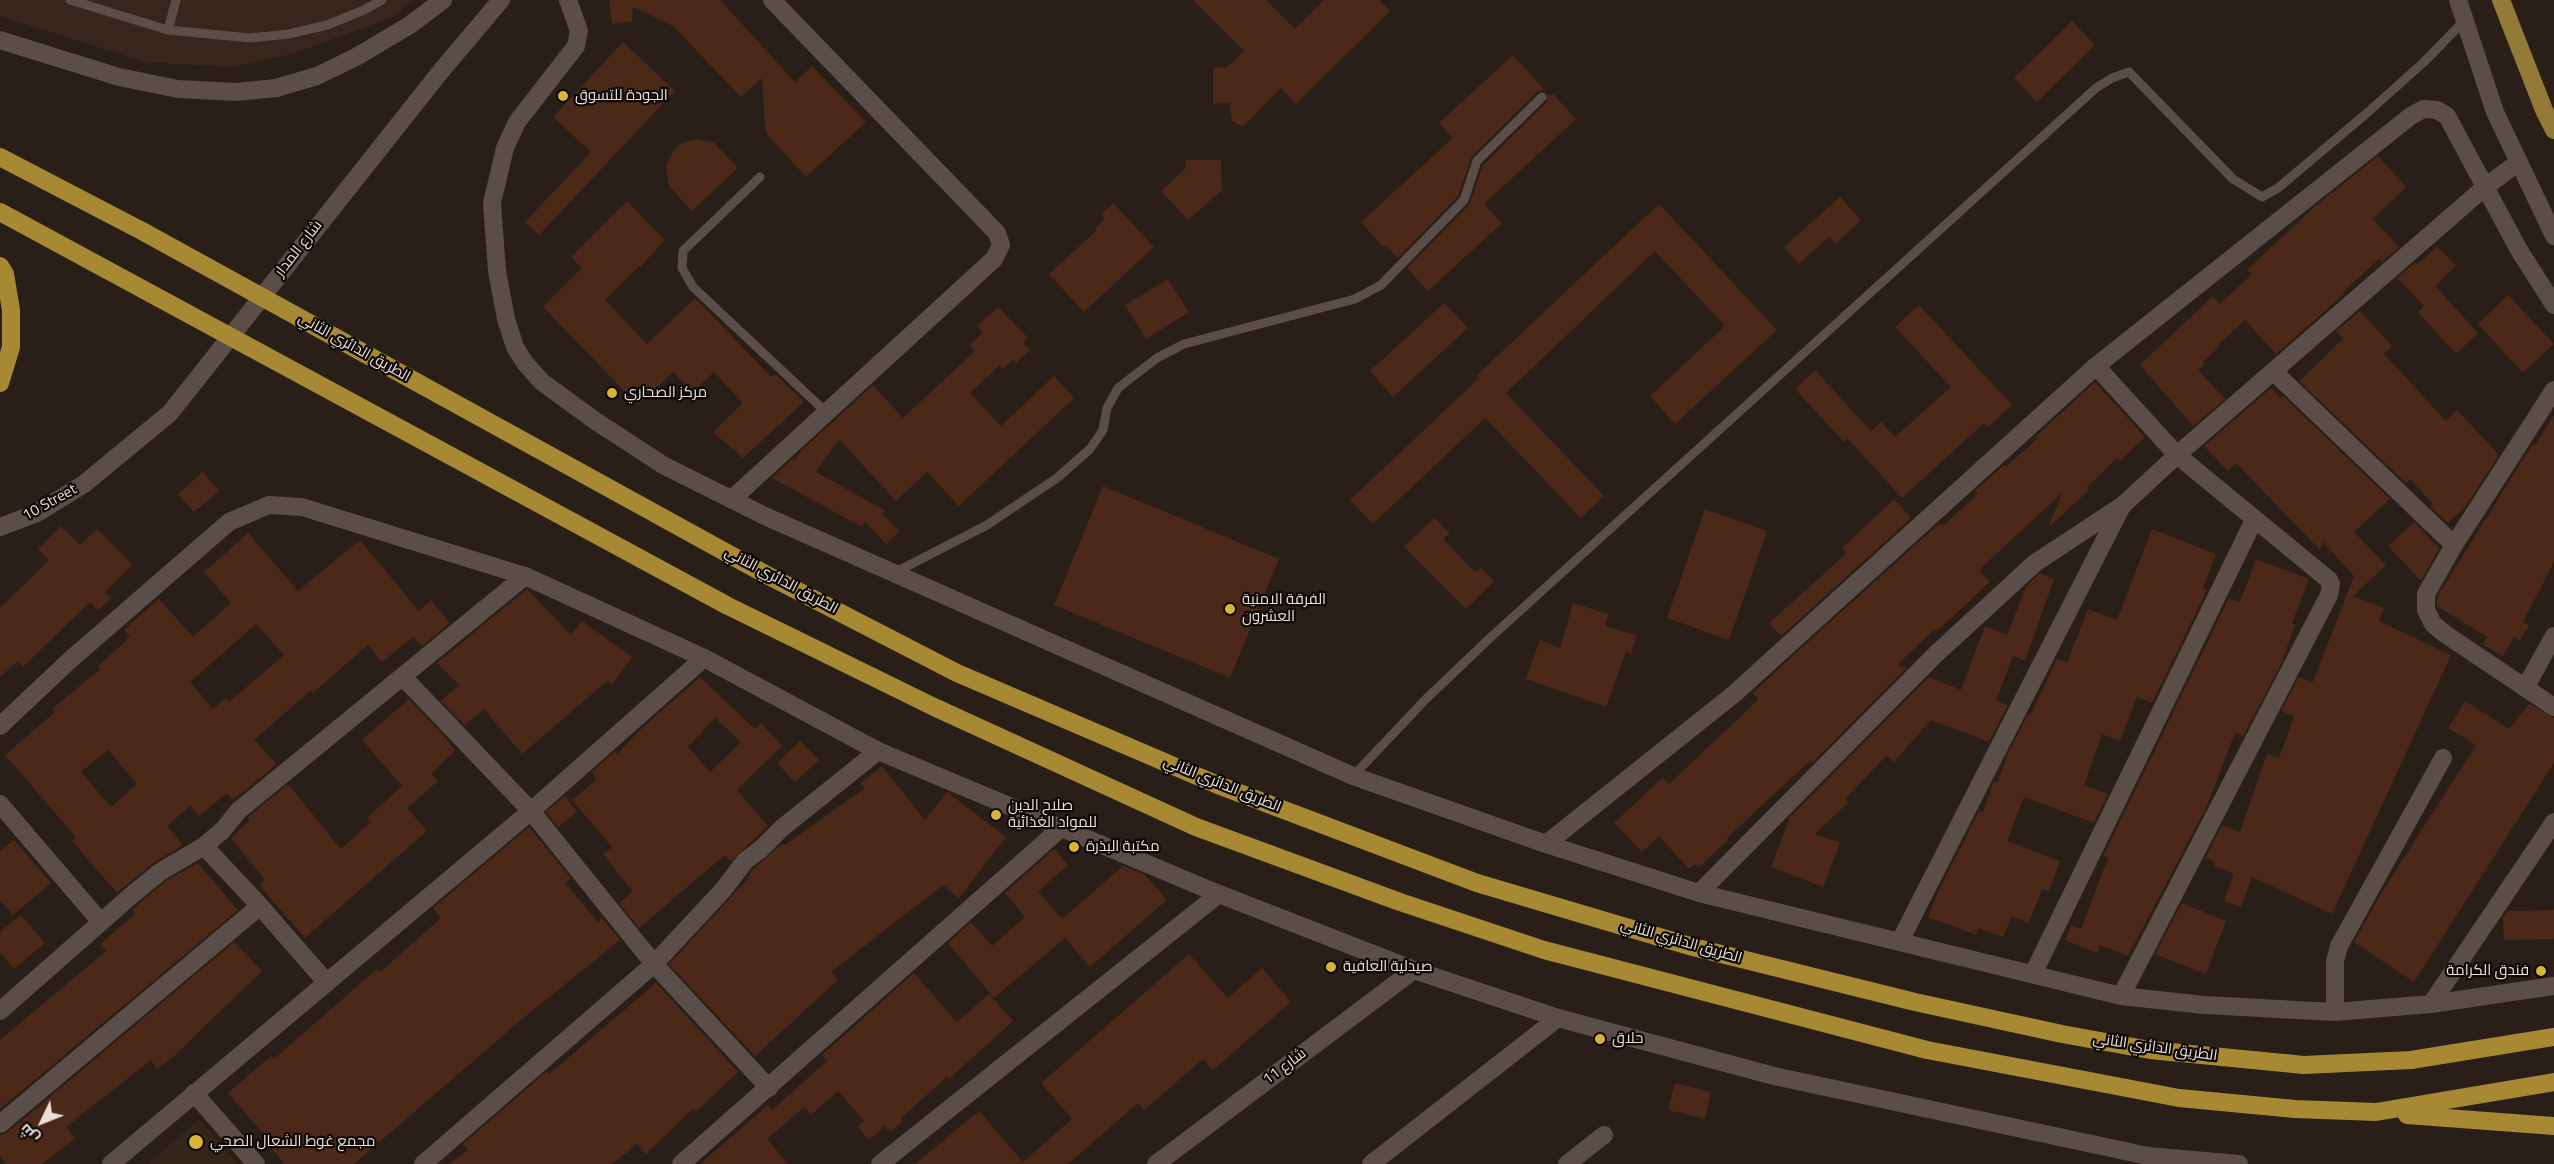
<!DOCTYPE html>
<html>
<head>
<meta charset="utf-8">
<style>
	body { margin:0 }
	#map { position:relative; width:2554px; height:1164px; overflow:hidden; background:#2a1e18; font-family:"Titillium Web",Cairo,sans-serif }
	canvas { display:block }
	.north { position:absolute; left:12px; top:1092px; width:60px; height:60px; -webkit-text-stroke:4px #0e0907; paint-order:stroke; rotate:227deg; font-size:16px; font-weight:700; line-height:24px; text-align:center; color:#e9e0dc }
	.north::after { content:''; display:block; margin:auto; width:21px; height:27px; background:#e9e0dc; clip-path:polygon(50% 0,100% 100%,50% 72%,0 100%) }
</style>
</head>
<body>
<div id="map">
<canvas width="2554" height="1164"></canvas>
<div class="north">ش</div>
</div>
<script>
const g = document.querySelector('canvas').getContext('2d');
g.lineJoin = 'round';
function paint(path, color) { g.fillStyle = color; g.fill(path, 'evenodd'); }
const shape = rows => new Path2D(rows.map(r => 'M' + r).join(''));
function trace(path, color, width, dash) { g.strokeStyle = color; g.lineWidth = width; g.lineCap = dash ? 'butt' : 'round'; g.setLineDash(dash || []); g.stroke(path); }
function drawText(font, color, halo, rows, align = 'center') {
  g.font = font + ' "Titillium Web",Cairo,sans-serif'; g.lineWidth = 4.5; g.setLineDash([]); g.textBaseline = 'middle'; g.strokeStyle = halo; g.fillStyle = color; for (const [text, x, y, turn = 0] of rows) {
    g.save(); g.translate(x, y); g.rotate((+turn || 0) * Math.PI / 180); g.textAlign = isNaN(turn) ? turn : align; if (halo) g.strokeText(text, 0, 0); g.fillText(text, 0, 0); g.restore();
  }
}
const built = shape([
	[0,0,412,0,393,17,292,54,230,67,145,62,0,16]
]);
const medical = shape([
	[199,1119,237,1164,148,1164]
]);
const building = shape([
	[609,0,720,0,795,82,812,66,866,122,806,177,766,133,762,78,741,97,673,26,633,7,632,21,612,24],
	[1193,0,1266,0,1295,29,1324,0,1379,0,1390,11,1296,104,1281,88,1243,127,1232,121,1229,103,1213,104,1213,67,1226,68,1244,51],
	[2072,21,2095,45,2037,102,2014,78],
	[623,42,675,91,539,235,525,222,591,152,553,117],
	[1513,55,1550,96,1553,94,1576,119,1484,204,1502,223,1428,291,1407,268,1469,205,1483,165,1547,102,1547,93,1543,90,1537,92,1472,156,1458,196,1398,258,1386,246,1384,248,1361,222,1453,138,1439,123],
	[698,139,714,143,738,168,692,211,669,186,666,166,675,148,681,143],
	[2378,156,2406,187,2373,219,2399,247,2382,262,2379,259,2343,292,2344,294,2276,354,2245,320,2218,345,2220,346,2203,362,2205,364,2198,370,2225,399,2193,426,2140,365,2213,296,2220,304,2252,274,2247,270,2313,208],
	[1186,160,1221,160,1222,190,1188,220,1161,191,1186,168],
	[1840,197,1861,220,1836,244,1829,237,1799,264,1784,247],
	[627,201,665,240,640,267,639,266,605,300,647,344,695,298,771,377,775,374,804,402,743,458,713,432,743,403,714,372,693,392,673,372,638,405,543,307,582,268,571,257],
	[1113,203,1154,247,1084,312,1049,274,1097,230,1095,228,1105,219,1101,215],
	[1659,204,1777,330,1675,424,1650,396,1725,326,1655,251,1506,393,1604,496,1581,518,1485,418,1373,524,1350,500,1479,378,1476,376],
	[2437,246,2456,266,2435,286,2478,333,2456,354,2418,312,2424,306,2397,278,2415,263,2417,265],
	[1168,279,1189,312,1146,339,1125,305],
	[2508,295,2554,344,2523,373,2478,324],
	[1444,303,1468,328,1393,397,1370,371],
	[1919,305,2012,405,1988,427,1984,423,1902,498,1848,439,1844,442,1795,389,1815,370,1871,431,1881,422,1895,437,1951,387,1895,327],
	[998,307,1028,338,1023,343,1030,350,1016,363,1013,360,1003,369,1000,365,970,393,1001,426,1054,376,1074,398,959,506,927,472,896,501,839,439,816,472,886,511,882,514,899,531,886,544,865,521,862,527,772,478,792,459,795,461,802,450,873,385,903,418,975,351,970,345,983,333,977,326],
	[2360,311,2392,346,2384,354,2446,421,2457,410,2499,455,2465,507,2448,523,2430,506,2433,504,2410,479,2406,483,2299,381,2343,339,2336,331],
	[2095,382,2145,437,2120,461,2117,458,2086,488,2089,490,2048,528,2062,493,1979,570,1990,582,1937,631,1935,629,1897,665,1906,668,1809,766,1812,759,1727,838,1728,840,1698,868,1695,864,1689,869,1659,836,1642,852,1614,823,1663,777,1669,784,1759,699,1753,693,1796,653,1940,523,1943,526,1978,494,1975,491,2004,465,2006,467,2038,438,2036,436],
	[2271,388,2280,398,2283,396,2390,499,2354,532,2386,565,2353,596,2384,608,2379,621,2451,655,2332,914,2252,877,2241,907,2224,901,2234,874,2214,866,2215,862,2205,858,2222,825,2240,832,2267,754,2279,758,2294,716,2281,711,2299,677,2313,682,2354,576,2323,542,2320,550,2236,463,2228,471,2204,446],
	[2554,415,2554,562,2523,622,2529,626,2520,641,2514,637,2503,656,2482,644,2487,637,2437,606,2437,597,2525,456,2533,444,2535,445],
	[203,472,219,491,194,512,178,494],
	[1103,486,1279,559,1230,678,1054,605],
	[1894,499,1911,518,1781,636,1769,623,1847,553,1842,548],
	[1705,509,1767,531,1729,640,1667,618],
	[1434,518,1450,533,1443,539,1475,572,1481,568,1494,581,1466,609,1404,547],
	[2414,522,2439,548,2421,581,2388,546],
	[61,526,80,545,97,529,133,565,105,592,111,598,98,610,90,602,23,667,18,661,0,677,0,608,49,560,38,549],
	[2152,529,2216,554,2203,588,2207,590,2152,703,2137,697,2120,741,2102,734,2084,785,2108,794,2094,823,2024,797,2007,841,2060,861,2049,891,2042,889,2029,923,2012,916,2003,937,1979,928,1976,935,1928,917,1938,892,1979,811,1983,812,1994,781,1998,782,2009,751,2029,713,2031,714,2057,659,2067,663,2088,609,2117,620],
	[248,533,298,591,360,540,419,611,431,600,450,623,422,646,413,637,382,662,368,645,313,693,311,690,254,740,277,764,233,800,227,793,199,816,190,806,167,826,183,845,153,863,117,893,72,841,76,837,5,755,55,712,52,709,100,669,98,666,130,637,124,630,159,599,193,637,231,603,204,572],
	[256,624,284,655,229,702,226,698,213,709,190,682],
	[108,750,137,784,111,807,81,772],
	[2256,559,2309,579,2292,623,2295,625,2281,664,2243,736,2235,733,2205,810,2128,956,2100,945,2097,953,2065,940,2071,925,2081,929,2108,858,2103,856,2229,598,2240,602],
	[2040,573,2054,579,2025,661,2013,656,1996,701,2008,705,1989,742,1931,720,1894,762,1886,756,1845,799,1848,803,1815,834,1840,843,1823,887,1771,867,1790,817,1929,677,1961,690,1985,626,2007,635,2026,587],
	[527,589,571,635,582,621,632,657,612,685,607,681,522,754,484,709,465,725,441,701,459,685,437,663],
	[1573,603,1608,614,1605,626,1637,635,1631,654,1626,652,1606,707,1526,679,1540,640,1560,648],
	[700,677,755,729,761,723,782,746,737,790,768,826,731,861,725,855,639,928,619,903,633,892,603,854,612,847,572,800,597,779,592,772,615,751,617,754,640,730],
	[715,718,741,742,710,772,688,747],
	[409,699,447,740,455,751,431,774,438,781,407,808,427,831,305,938,259,885,265,880,231,838,250,820,248,817,288,784,341,849,371,822,367,818,402,786,362,740],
	[2465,701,2509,729,2529,704,2554,718,2554,763,2414,982,2354,942,2382,892,2476,745,2448,728],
	[800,741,819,760,795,782,777,763],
	[882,766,925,820,947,792,1006,837,959,898,943,885,831,972,838,980,755,1056,669,964,746,881,753,869,782,844,785,845,865,788,860,783],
	[565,796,577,812,558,827,546,812],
	[529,827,571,878,565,883,598,922,602,918,620,940,522,1019,354,1164,285,1164,271,1148,274,1146,228,1093,271,1056,274,1059,377,969,380,972,441,918,433,908],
	[14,840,51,883,13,915,0,900,0,851],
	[1054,849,1068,865,1038,891,1062,919,1123,866,1145,875,1167,900,1090,967,1065,938,994,998,948,943,971,922,992,946,1025,917,1005,893],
	[198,863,238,910,0,1109,0,1040,106,951,100,944,135,914,132,910,166,881],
	[2182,903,2226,921,2206,974,2155,954],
	[2554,910,2554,939,2504,940,2503,917,2507,911],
	[21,915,45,943,14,969,0,952,0,932],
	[234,942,262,971,173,1057,157,1069,151,1060,66,1127,75,1139,42,1164,6,1164,0,1156,0,1135,7,1133],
	[1189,954,1228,998,1262,968,1291,1002,1213,1070,1203,1059,1144,1110,1138,1103,1068,1164,915,1164,979,1111,1023,1162,1072,1119,1041,1083],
	[914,973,957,1022,989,994,1013,1021,949,1079,947,1077,901,1118,903,1121,890,1132,885,1126,869,1140,857,1126,864,1121,838,1091,811,1115,804,1107,767,1139,788,1164,700,1164,768,1105,772,1110,827,1061,822,1055],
	[656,983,738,1072,696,1112,693,1109,646,1154,637,1144,612,1164,450,1164,468,1150,463,1144,547,1071,549,1074],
	[1675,1083,1711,1092,1705,1119,1668,1110]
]);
const service = shape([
	[70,0,168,30,250,38,289,34,327,25,364,10,382,0],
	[168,30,176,0],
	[760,177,683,251,682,268,693,287,826,412],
	[894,573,987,525,1057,478,1090,449,1103,430,1107,408,1118,388,1157,358,1184,344,1355,299,1381,285,1464,200,1477,161,1542,97],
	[1353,776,1426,699,1491,637,2096,88,2112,78,2129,72,2233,179,2262,197,2278,188,2367,113,2424,62,2465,20]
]);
const minor = shape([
	[568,0,579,31,576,46,517,122,505,148,492,203,497,271,506,319,515,347,525,363,542,382,594,420,663,465,767,517,1353,776,1546,844,1699,893,2121,996,2204,1005,2335,1012,2431,1004,2554,986],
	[2458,0,2495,112,2554,236],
	[2096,366,2177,455,2329,580,2331,584,2329,595,2121,996],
	[2273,371,2454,545],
	[2554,390,2454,545,2426,594,2426,610,2433,624,2445,634,2554,707],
	[732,499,994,259,1001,245,997,233,772,0],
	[403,677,531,811,654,964,769,1088],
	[2525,688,2554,636],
	[0,804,100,921],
	[1546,844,1734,694,2096,366,2412,115,2424,109,2437,110,2447,116,2519,250,2554,305],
	[204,846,260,906,327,983],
	[1699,893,1936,654,2035,563,2120,507],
	[1900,941,2122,506,2177,455,2485,187,2519,162],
	[2033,974,2254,520],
	[2431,1004,2554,822],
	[0,1011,133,894,160,872,204,846,223,830,238,811,525,576],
	[2335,1012,2335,961,2339,946,2443,758],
	[194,1093,256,1164],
	[0,1124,260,906],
	[111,1164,531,811,704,658],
	[423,1164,654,964,723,890,745,861,761,849,782,828,878,751],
	[681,1164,1061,828],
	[880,1164,1219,894],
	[1156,1164,1414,970],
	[1371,1164,1558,1018],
	[1567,1164,1604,1135]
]);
const tertiary = shape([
	[0,40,119,77,178,89,236,92,276,88,317,76,356,57,410,25,443,0],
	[0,726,70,660,229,522,269,505,302,507,525,576,704,658,878,751,1219,894,1414,970,1558,1018,1774,1076,2120,1150,2148,1156,2239,1164]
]);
const secondary = shape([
	[0,527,37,513,84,484,170,413,441,71,501,0]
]);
const primary = shape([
	[2501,0,2544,110,2554,130]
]);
const trunk = shape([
	[0,157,142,231,765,574,957,673,1218,785,1477,883,1693,947,1915,1002,2062,1034,2150,1050,2304,1065,2411,1060,2554,1037],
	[0,212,728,606,934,707,1196,827,1400,902,1544,950,1927,1050,2179,1098,2295,1109,2376,1112,2554,1082],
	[0,266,5,274,11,310,11,347,0,383],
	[2407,1115,2554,1126]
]);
const markers = [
	[563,96,6,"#d8b434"],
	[612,393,6,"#d8b434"],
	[1230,609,6,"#d8b434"],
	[996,815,6,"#d8b434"],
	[1074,847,6,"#d8b434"],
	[1331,967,6,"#d8b434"],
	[2541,971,6,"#d8b434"],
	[1600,1039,6,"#d8b434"],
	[196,1142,8,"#d8b434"]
];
const poiNames = [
	["الجودة للتسوق",575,96],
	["مركز الصحاري",624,393],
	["الفرقة الامنية",1242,600],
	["العشرون",1242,617],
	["صلاح الدين",1008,806],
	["للمواد الغذائية",1008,823],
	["مكتبة البذرة",1086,847],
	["صيدلية العافية",1343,967],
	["فندق الكرامة",2529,971,"right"],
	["حلاق",1612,1039],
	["مجمع غوط الشعال الصحي",210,1142]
];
const streetNames = [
	["شارع المدار",299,249,-52],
	["الطريق الدائري الثاني",354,348,29],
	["10 Street",50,503,-29],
	["الطريق الدائري الثاني",781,581,28],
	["الطريق الدائري الثاني",1222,785,22],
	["الطريق الدائري الثاني",1681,942,16],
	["الطريق الدائري الثاني",2155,1048,8],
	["شارع 11",1285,1067,-37]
];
paint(built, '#38261e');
paint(medical, '#332519');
paint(building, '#4c2818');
trace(service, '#5b4d47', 9);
trace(minor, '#5b4d47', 18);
trace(tertiary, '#5b4d47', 18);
trace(secondary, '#5b4d47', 18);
trace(primary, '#937a37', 18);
trace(trunk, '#a68932', 18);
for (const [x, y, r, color] of markers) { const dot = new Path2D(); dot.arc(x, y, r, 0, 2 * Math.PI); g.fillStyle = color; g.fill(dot); trace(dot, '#0e0907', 2); }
drawText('15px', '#e9e0dc', '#0e0907', poiNames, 'left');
drawText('15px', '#e9e0dc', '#0e0907', streetNames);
</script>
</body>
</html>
